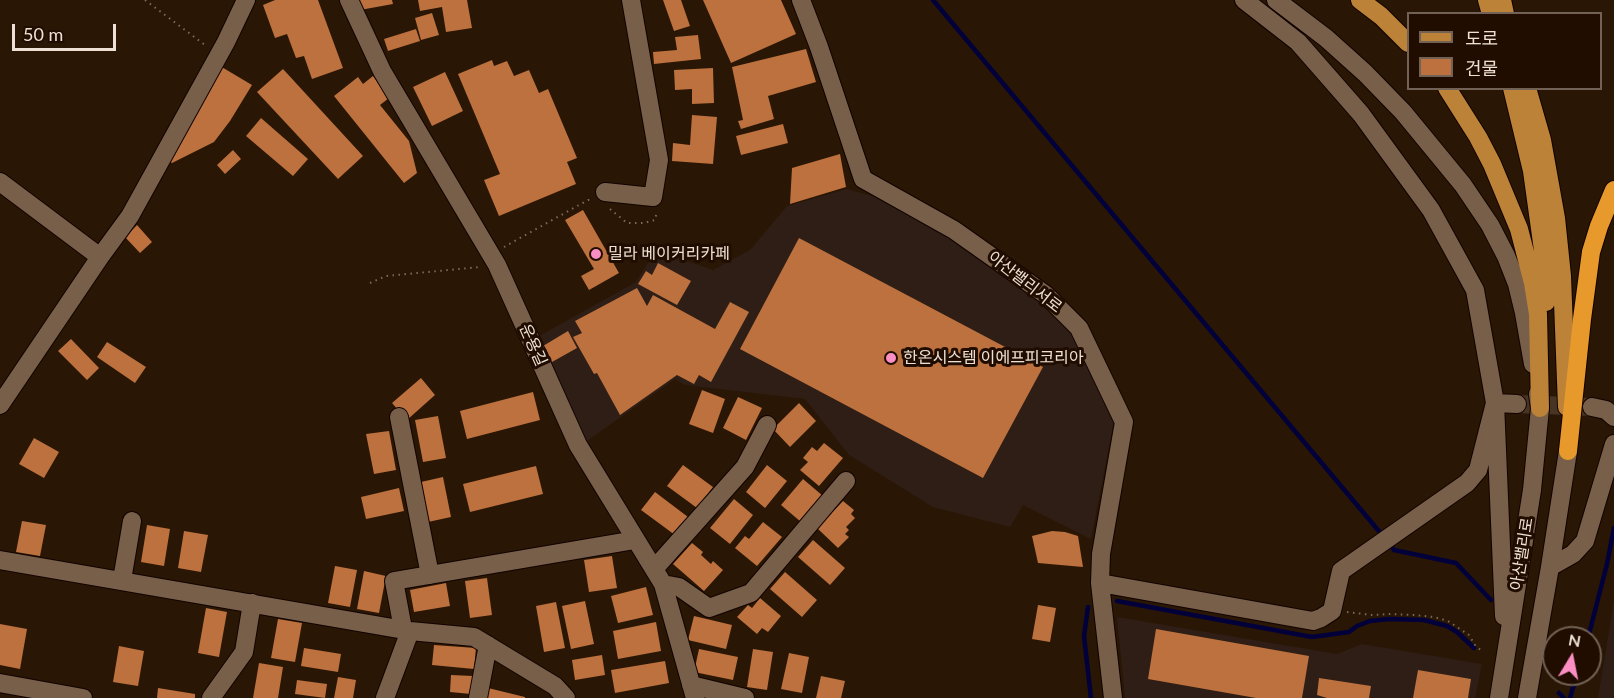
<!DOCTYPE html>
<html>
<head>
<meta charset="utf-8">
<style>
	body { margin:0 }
	#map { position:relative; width:1614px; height:698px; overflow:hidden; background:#2a1604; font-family:Lato,"Noto Sans KR",sans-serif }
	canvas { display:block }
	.legend { position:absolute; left:1407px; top:12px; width:195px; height:78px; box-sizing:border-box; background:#200d00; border:2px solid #726155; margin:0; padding:8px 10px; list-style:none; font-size:18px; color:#eee0d4 }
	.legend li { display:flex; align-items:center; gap:12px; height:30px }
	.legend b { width:30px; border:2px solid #726155 }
	.north { position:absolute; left:1542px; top:626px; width:60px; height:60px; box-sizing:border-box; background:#200d00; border:2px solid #726155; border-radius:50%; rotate:10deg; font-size:16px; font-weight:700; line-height:24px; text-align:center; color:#eee0d4 }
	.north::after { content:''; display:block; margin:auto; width:21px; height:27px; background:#fb8fc4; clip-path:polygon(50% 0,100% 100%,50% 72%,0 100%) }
	.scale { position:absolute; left:12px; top:24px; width:104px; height:27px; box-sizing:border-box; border:3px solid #eee0d4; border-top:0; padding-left:8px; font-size:18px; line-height:21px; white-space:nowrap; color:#eee0d4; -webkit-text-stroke:4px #200d00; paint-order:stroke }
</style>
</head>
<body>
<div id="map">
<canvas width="1614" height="698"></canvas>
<ul class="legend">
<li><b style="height:8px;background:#bb8238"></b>도로</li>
<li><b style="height:16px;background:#bc713e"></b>건물</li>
</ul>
<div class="north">N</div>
<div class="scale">50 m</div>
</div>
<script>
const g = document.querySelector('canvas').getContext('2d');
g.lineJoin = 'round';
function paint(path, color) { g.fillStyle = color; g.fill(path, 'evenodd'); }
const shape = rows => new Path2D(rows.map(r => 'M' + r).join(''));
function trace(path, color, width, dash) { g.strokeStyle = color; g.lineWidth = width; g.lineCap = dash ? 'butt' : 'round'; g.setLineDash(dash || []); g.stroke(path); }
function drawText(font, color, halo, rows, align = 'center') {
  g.font = font + ' Lato,"Noto Sans KR",sans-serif'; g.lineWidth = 6; g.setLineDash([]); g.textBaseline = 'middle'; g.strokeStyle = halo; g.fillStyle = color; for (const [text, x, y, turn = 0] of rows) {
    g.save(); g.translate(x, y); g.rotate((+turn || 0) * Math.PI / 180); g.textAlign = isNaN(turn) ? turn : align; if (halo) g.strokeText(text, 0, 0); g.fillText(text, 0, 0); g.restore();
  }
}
const industrial = shape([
	[847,189,879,198,924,221,1025,287,1070,326,1115,416,1091,539,1023,505,1010,527,933,507,849,455,805,399,685,385,675,379,584,443,534,339,636,282,656,250,713,270,750,250,787,206],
	[1614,601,1614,698,1598,698],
	[1117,617,1337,654,1362,644,1482,664,1475,698,1125,698]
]);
const stream = shape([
	[933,0,1383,536],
	[1388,543,1394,550,1456,563,1491,600],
	[1117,601,1312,637,1349,632,1357,626,1370,621,1389,619,1424,620,1447,626,1457,632,1474,648],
	[1088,607,1084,636,1091,698],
	[1588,638,1607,564,1614,528],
	[1559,693,1564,698],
	[1570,698,1577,674]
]);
const building = shape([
	[275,0,318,0,343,68,312,79,304,56,296,58,287,34,275,38,263,5],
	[358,0,392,0,393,4,360,10],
	[418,0,467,0,472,28,446,32,442,7,420,11],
	[663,0,681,0,690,26,674,31],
	[703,0,781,0,796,34,731,63],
	[432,13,439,35,421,40,415,18],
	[416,29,420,41,388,51,384,39],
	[698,35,701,59,654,64,653,52,677,50,675,37],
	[806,49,816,82,768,96,774,119,741,129,738,121,743,120,732,67],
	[492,60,494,66,507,61,514,76,529,70,539,93,548,89,577,158,567,162,576,184,499,216,484,180,500,174,458,74],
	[220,66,252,85,230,121,214,142,172,163,165,159],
	[713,68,714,103,692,104,692,89,675,90,674,70],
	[283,69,363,156,338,179,257,92],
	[445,72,463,111,432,126,413,87],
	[373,76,389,98,380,105,409,141,417,173,404,183,334,96,358,77,363,84],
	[692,115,717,117,713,164,672,161,673,143,690,145],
	[261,118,308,159,293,176,246,136],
	[783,124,788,143,741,155,736,136],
	[233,150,241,159,225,174,217,165],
	[840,154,846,187,790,204,792,168],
	[583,210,619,273,589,290,581,276,594,269,565,220],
	[137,225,152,242,140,253,125,237],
	[799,238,1043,367,983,478,740,349],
	[658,263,691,281,677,305,638,284,646,271,652,275],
	[637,288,647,306,653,295,715,329,730,302,749,312,711,382,699,375,694,384,677,375,620,415,597,373,594,374,573,337,582,333,575,321],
	[568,331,577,348,552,362,543,346],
	[71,339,99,368,87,380,58,351],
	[107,342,146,367,135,383,97,357],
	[421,378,435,395,407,420,392,403],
	[702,390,725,399,713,433,689,424],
	[533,392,540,420,467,439,460,411],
	[738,397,762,408,746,440,723,428],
	[799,403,816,421,790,447,773,429],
	[438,416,446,458,423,462,415,420],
	[389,431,396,470,374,474,366,434],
	[34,438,59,452,44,478,19,464],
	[824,443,843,458,819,486,800,470,808,462,803,458,812,447,817,451],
	[683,465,713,487,697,508,667,486],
	[767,465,787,481,765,508,746,492],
	[536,466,543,494,470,512,463,484],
	[443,477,451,517,428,522,421,482],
	[803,479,823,496,801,522,781,505],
	[399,488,404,511,366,519,361,497],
	[655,492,688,517,675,535,641,510],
	[734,499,753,515,730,544,710,528],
	[843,501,854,510,851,514,855,518,846,527,849,530,845,534,849,537,838,548,817,528],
	[22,521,46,525,40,556,16,552],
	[763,522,782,537,757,566,735,548,745,536,749,539],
	[147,525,170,529,164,566,141,562],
	[184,531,208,535,201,572,178,568],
	[1052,531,1065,532,1078,536,1083,567,1038,563,1032,536],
	[813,540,845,568,830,585,798,557],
	[692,543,703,552,701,555,711,564,713,561,723,570,704,591,673,564],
	[612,556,617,588,589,592,584,560],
	[335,566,357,570,350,607,328,603],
	[364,571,386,576,379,613,357,609],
	[785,572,817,600,802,617,770,589],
	[487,578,492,615,470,618,465,581],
	[446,583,450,606,414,612,410,590],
	[646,587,653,615,618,623,611,596],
	[760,598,781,616,768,632,762,628,757,634,737,617,748,605,752,608],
	[585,601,594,644,571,649,562,606],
	[556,602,565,648,544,652,536,606],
	[1038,605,1056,608,1050,642,1032,639],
	[206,608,227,612,219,657,198,653],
	[694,616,732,625,726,649,688,640],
	[278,619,302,623,295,662,271,658],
	[656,622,661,651,618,659,613,631],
	[0,624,27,629,20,669,0,665],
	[1156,629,1309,656,1302,698,1256,698,1148,679],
	[434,645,476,648,474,669,432,665],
	[119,646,144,651,138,686,113,682],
	[304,648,341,654,338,672,301,666],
	[699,649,738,657,733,680,694,672],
	[753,649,773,652,767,690,747,687],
	[789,653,809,657,802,693,781,689],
	[602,655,605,675,575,680,572,660],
	[665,661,669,683,615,693,611,670],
	[259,663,283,667,278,698,253,698],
	[1418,670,1471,679,1468,698,1413,698],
	[451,675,473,676,471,694,450,692],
	[821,676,845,681,841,698,816,698],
	[338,677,356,680,353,698,334,698],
	[1319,678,1371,686,1369,698,1327,698,1317,695],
	[297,680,327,684,325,698,295,694],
	[158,688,195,694,195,698,157,698],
	[488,688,525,697,525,698,486,698]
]);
const minorTunnel = shape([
	[1517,404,1592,407]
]);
const path = shape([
	[145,0,205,45],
	[610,209,627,223,644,223,655,220,657,211],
	[504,247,588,200,591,200],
	[370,283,386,276,480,267],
	[1347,612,1372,615,1391,614,1414,615,1434,617,1448,621,1469,635,1475,645,1483,652]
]);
const minor = shape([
	[349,0,382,71,497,265,578,445,663,584,695,698],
	[801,0,819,47,863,179,954,230,1046,295,1079,328,1124,422,1101,554,1100,583,1113,698],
	[1276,0,1326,38,1365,73,1403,112,1463,185,1490,225,1506,256,1517,284,1524,313,1533,364],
	[0,182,100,257],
	[605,192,653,197,659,160,631,0],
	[0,405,100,257,130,216,226,42,246,0],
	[1592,407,1606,410,1614,417],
	[399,417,430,575],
	[0,560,410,631,474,637,555,686,566,698],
	[1550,567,1573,554,1585,541,1614,444],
	[655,568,745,467,767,425],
	[122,580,132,521],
	[1100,583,1313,621,1321,618,1332,611,1341,571,1467,483,1478,470,1495,403,1475,290,1431,210,1361,114,1298,42,1244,0],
	[663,584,679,587,709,608,751,593,846,481],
	[1504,616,1495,403,1517,404],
	[403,629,394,581,635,540],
	[0,683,83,698],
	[691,685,745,698],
	[211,698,244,652,252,603],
	[385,698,410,631],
	[478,698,488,645],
	[1499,698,1532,490,1540,408,1538,394],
	[1527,698,1550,567,1568,451]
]);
const major = shape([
	[1360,0,1381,16,1408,43],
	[1487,0,1491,14],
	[1502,0,1505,14],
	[1447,88,1478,137,1492,164,1519,229,1533,283,1538,314,1540,408],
	[1512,88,1532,171,1543,250,1546,302],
	[1527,88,1542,140,1556,218,1562,276,1567,407]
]);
const highway = shape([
	[1568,451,1582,319,1591,252,1599,226,1614,190]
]);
const markers = [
	[596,254,6,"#fb8fc4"],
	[891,358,6,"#fb8fc4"]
];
const poiNames = [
	["밀라 베이커리카페",608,254],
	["한온시스템 이에프피코리아",903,358]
];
const streetNames = [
	["아산밸리서로",1025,282,38],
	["운용길",533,345,66],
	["아산밸리로",1522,554,-81]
];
paint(industrial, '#2f1e16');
trace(stream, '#01003b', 4.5);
paint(building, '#bc713e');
trace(minorTunnel, '#473423', 18, [18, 9]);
trace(minor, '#120300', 20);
trace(major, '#120300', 20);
trace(highway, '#120300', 20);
trace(path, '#7d6b5c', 2, [1.5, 4.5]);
trace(minor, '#785f4a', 18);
trace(major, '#bb8238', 18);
trace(highway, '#e7992c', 18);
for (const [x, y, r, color] of markers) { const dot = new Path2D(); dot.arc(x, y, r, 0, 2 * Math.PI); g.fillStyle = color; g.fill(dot); trace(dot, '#200d00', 2); }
drawText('16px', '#eee0d4', '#200d00', poiNames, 'left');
drawText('16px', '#eee0d4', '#200d00', streetNames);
</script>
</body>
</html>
